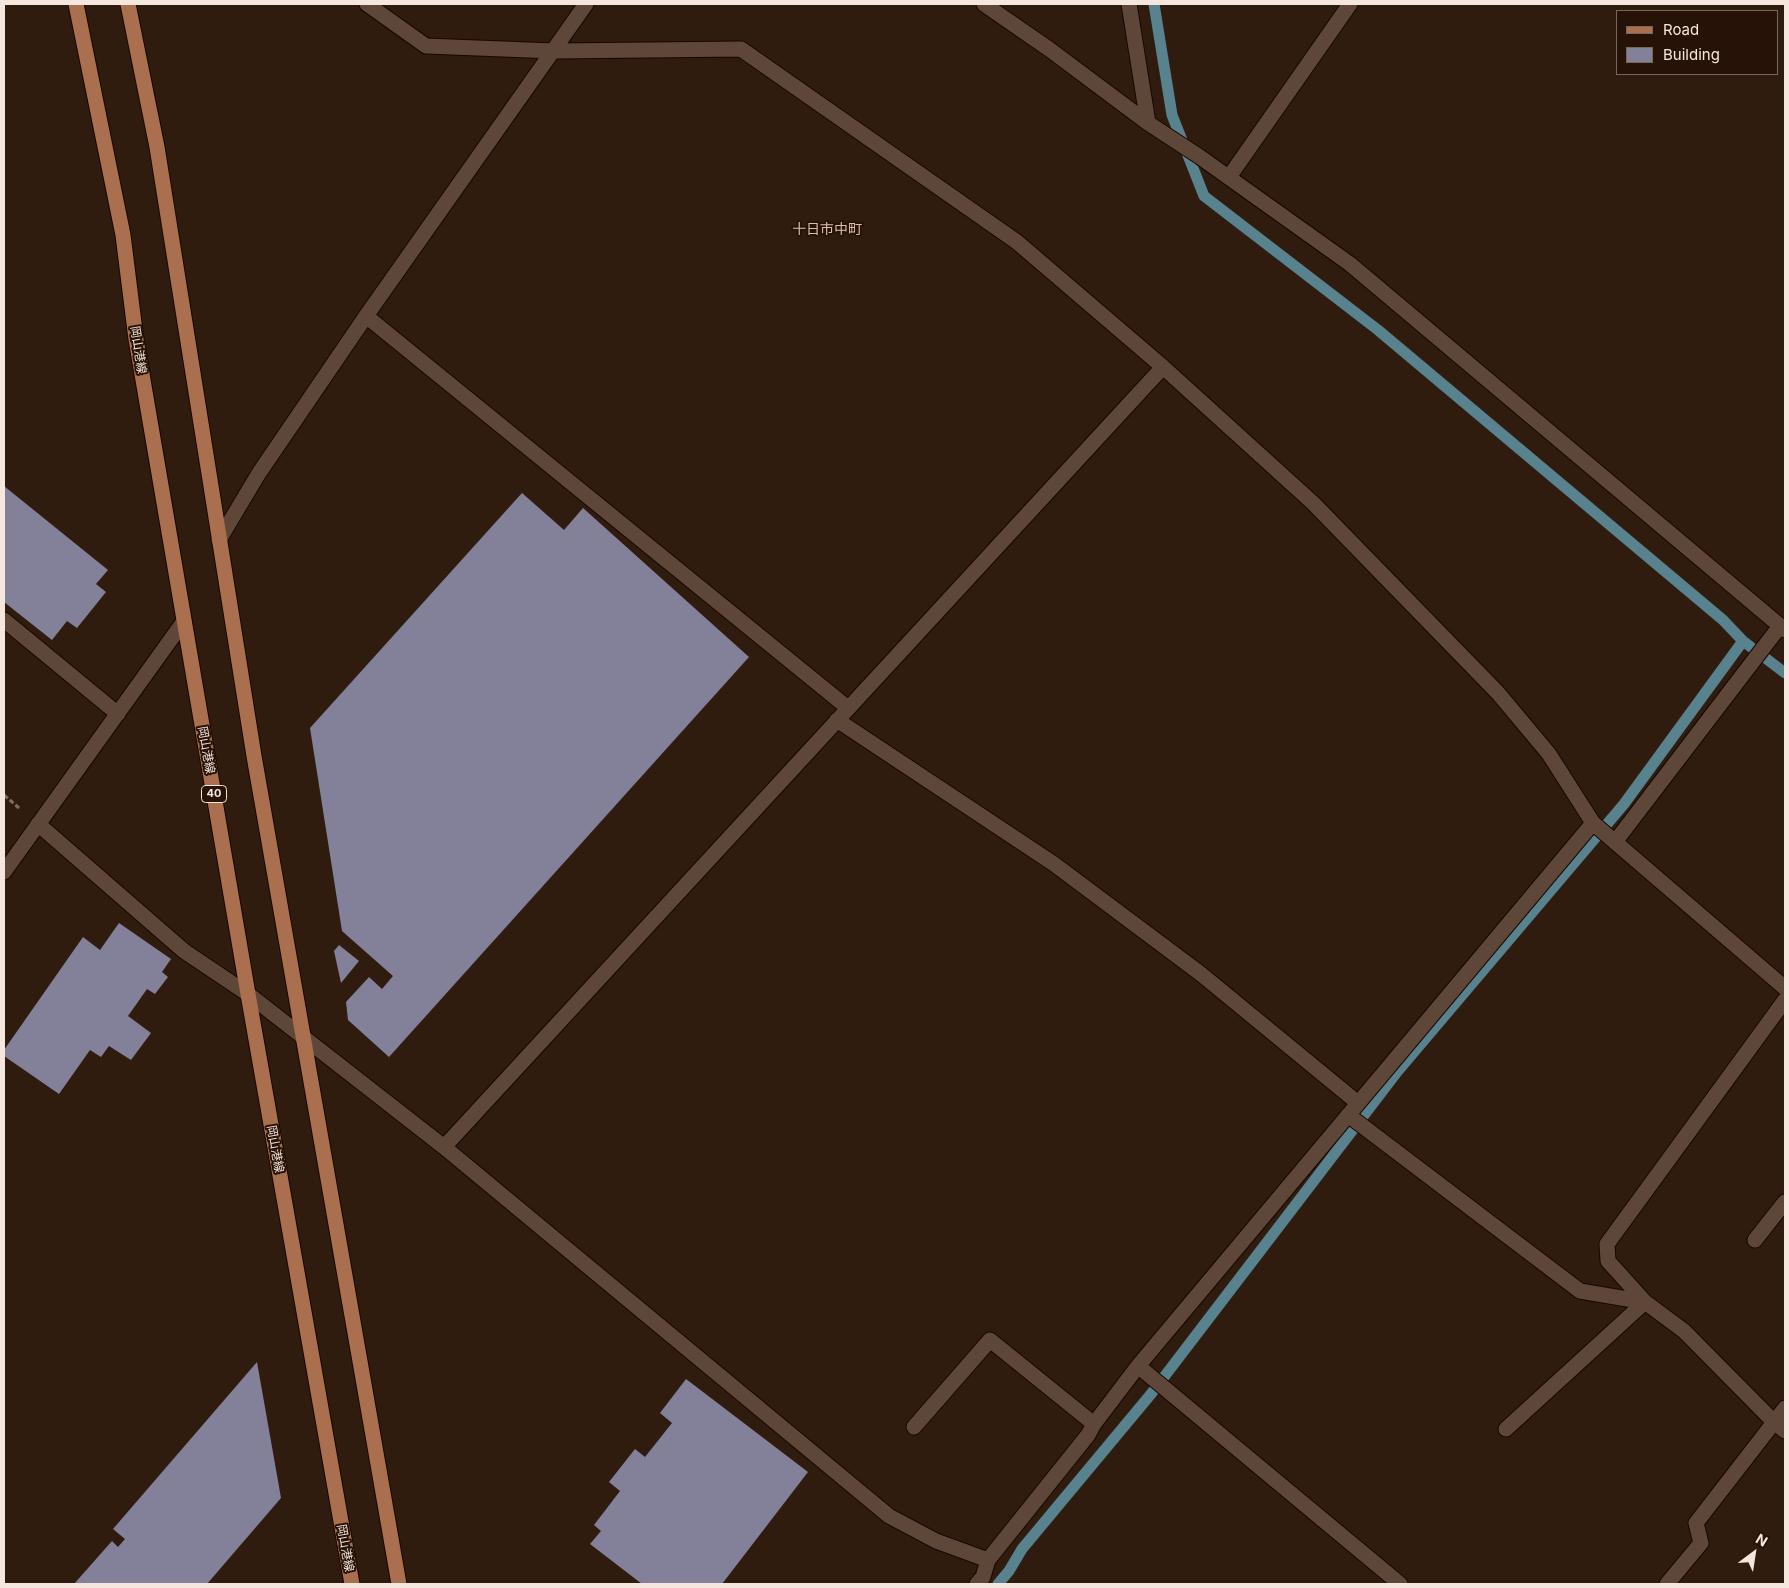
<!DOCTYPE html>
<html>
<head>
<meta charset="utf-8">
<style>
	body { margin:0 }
	#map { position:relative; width:1789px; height:1588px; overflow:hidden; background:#301c0f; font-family:Inter,sans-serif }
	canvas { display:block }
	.frame { position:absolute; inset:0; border:5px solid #f5e6de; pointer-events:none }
	.legend { position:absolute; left:1616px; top:10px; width:162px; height:65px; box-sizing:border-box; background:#261206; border:1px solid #79675c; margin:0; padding:6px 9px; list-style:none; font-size:15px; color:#f5e6de }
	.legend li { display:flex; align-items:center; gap:10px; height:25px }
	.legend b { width:25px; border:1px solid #79675c }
	.north { position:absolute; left:1729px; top:1528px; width:50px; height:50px; -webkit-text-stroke:4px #261206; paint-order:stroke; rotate:31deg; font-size:14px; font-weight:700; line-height:20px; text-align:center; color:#f5e6de }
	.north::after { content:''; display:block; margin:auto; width:18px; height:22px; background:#f5e6de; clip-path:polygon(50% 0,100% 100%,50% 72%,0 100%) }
</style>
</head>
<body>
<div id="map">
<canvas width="1789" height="1588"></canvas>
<div class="frame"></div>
<ul class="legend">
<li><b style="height:6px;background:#aa6f4f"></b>Road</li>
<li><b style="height:14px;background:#83819a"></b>Building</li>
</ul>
<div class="north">N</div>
</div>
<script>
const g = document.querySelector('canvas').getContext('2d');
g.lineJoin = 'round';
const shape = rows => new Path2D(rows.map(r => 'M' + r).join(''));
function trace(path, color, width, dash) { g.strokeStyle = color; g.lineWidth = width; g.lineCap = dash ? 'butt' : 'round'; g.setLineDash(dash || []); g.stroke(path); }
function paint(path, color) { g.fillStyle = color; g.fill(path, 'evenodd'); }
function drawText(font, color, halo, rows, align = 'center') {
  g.font = font + ' Inter,"Noto Sans JP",sans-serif'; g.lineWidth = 4; g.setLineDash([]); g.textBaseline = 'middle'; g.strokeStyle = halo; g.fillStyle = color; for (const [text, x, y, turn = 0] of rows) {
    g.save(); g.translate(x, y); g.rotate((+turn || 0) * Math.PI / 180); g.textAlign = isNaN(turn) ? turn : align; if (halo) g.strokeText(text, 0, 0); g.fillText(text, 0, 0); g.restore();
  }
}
const stream = shape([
	[1154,4,1172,115,1204,196,1378,330,1723,620,1743,641,1785,673],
	[998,1584,1009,1571,1022,1549,1151,1394,1397,1072,1624,804,1743,641]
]);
const building = shape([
	[4,486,108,570,96,584,106,592,77,628,67,621,52,640,4,602],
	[522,493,564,530,583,508,749,657,389,1057,348,1020,346,1002,369,977,382,989,393,976,342,931,310,728],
	[119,923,171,959,162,972,168,977,155,994,147,989,128,1016,151,1033,131,1060,109,1046,101,1057,90,1050,59,1094,4,1056,4,1050,83,937,100,950],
	[339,945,359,961,341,983,334,951],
	[257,1362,281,1498,207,1584,74,1584,112,1541,118,1547,125,1539,113,1529],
	[686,1379,808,1472,722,1584,642,1584,590,1544,601,1531,594,1525,620,1491,609,1482,635,1449,645,1457,672,1423,660,1413]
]);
const path = shape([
	[4,795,19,808]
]);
const minor = shape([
	[367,4,426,46,554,51,741,49,1017,242,1163,367,1313,503,1498,693,1549,754,1593,823,1615,842],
	[984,4,1049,49,1148,123,1200,157,1350,264,1785,630],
	[1129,4,1148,123],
	[1229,177,1350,4],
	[366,316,848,708],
	[219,540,259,473,366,316,586,4],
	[4,620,118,714],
	[1780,626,1615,842,1785,988],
	[837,720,1054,864,1201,974,1358,1103],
	[38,824,184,951,248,994,444,1147,889,1516,936,1541,988,1560],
	[4,872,184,621],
	[1348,1115,1580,1291,1645,1302,1684,1331,1774,1422,1785,1431],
	[444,1147,1163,367],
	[1755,1240,1785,1202],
	[1138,1366,1400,1584],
	[914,1427,990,1340,1094,1424],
	[1506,1429,1645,1302,1608,1261,1607,1244,1785,1000],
	[977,1584,983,1577,988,1560,1088,1435,1094,1424,1138,1366,1593,823],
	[1667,1584,1701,1543,1696,1523,1785,1408]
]);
const major = shape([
	[76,4,123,235,136,339,248,994,352,1584],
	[128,4,157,147,254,756,399,1584]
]);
const shields = [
	[214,794,25]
];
const shieldNames = [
	["40",214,794]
];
const streetNames = [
	["岡山港線",138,350,81],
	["岡山港線",206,750,80],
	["岡山港線",275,1149,80],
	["岡山港線",345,1548,80]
];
const neighbourhoodNames = [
	["十日市中町",827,230]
];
trace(stream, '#57828e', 11);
paint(building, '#83819a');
trace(minor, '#170600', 17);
trace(major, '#170600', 17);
trace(path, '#806e63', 3, [5, 2.5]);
trace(minor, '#5e4739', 15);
trace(major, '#aa6f4f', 15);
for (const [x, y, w] of shields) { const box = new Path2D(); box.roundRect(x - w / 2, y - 8.5, w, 17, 4); g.fillStyle = '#261206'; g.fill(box); trace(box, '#f5e6de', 1); }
drawText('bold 11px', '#f5e6de', null, shieldNames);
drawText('12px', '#f5e6de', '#261206', streetNames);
drawText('14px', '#dabeae', '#261206', neighbourhoodNames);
</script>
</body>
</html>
